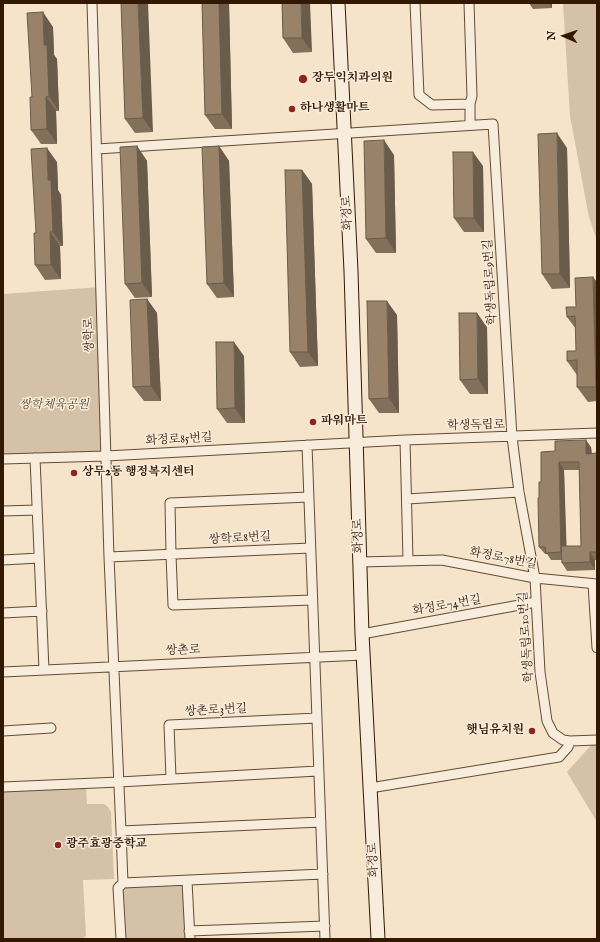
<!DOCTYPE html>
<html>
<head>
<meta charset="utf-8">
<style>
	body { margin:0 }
	#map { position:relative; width:600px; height:942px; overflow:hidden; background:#f5e4c9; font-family:"IM FELL English",serif }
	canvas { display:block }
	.frame { position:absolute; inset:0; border:4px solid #331803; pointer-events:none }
	.north { position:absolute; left:544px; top:16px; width:40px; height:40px; -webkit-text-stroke:3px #f8eddc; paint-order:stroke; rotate:272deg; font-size:11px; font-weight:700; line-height:16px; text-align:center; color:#331803 }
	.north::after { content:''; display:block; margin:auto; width:14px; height:18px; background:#331803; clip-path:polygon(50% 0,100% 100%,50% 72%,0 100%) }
</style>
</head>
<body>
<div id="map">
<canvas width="600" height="942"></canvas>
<div class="frame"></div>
<div class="north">N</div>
</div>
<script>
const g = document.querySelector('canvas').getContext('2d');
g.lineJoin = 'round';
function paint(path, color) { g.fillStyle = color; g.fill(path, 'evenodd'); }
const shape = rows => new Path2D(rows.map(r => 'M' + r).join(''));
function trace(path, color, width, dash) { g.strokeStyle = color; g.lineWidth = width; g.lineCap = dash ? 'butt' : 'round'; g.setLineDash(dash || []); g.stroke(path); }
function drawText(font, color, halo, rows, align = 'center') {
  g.font = font + ' "IM FELL English","Noto Serif KR",serif'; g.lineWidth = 3; g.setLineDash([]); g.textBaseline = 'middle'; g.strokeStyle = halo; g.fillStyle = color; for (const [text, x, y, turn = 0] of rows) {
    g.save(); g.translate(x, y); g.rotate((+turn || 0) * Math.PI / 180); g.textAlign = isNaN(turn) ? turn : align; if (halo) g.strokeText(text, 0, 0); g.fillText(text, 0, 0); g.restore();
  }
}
const green = shape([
	[563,3,597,3,597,241,589,217,570,116],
	[101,287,106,456,3,459,3,294],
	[597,741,597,822,567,772,593,743],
	[86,787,87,804,104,804,108,807,111,812,114,879,83,880,86,936,82,939,3,939,3,790],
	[181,885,185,889,186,939,123,939,122,887]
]);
const street = shape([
	[92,3,109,557,121,831,123,883,118,888,121,939],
	[415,3,419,95,432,105,470,104],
	[469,3,472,96,470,104,470,125],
	[97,149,493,124,512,437,519,492,535,578,540,672,547,721,553,733,563,740,570,741,597,740],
	[405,440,408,560],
	[307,445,325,939],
	[35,458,44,670],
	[3,459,106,456,405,440,597,433],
	[309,497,170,503,171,555,173,605,312,600],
	[407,499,519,492],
	[3,511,37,510],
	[109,557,310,548],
	[3,560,39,558],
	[360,562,442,560,535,578,597,584],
	[593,584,597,648],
	[3,613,42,611],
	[362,634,536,602],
	[3,672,363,655],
	[3,731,51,728],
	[171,778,169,725,317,718],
	[3,787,119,782,318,771],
	[370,788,559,757,568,747,570,741],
	[121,831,321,822],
	[187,881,190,939],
	[123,883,323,874],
	[189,931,325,926]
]);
const secondary = shape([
	[338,3,351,271,362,634,378,939]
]);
const wall = shape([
	[121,3,153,132,135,133,125,119],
	[202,3,229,3,232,129,215,129,205,115],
	[282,3,312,52,293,53,283,38],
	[529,3,552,3,552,8,533,9],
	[53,27,54,55,57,59,59,111,56,111,57,144,41,144,31,130,32,97],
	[137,146,147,161,152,297,135,298,125,284],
	[219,146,229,161,234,297,217,298,207,284],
	[567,148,570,288,552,289,542,274],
	[394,155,396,253,376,253,366,239],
	[57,162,58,190,61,195,63,246,60,246,61,279,45,280,35,265],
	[483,166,484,232,464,232,454,218],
	[302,170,312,184,318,366,300,367,290,352],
	[597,282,597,401,588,402,577,387,577,375,567,361,576,351,576,329,567,317,576,307],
	[147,299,157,313,161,401,144,401,133,387],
	[397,315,399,413,379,413,369,399],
	[487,327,488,394,470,394,460,380],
	[244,356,245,423,227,423,217,409],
	[591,447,592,454,597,453,597,560,595,560,595,570,567,571,562,563,562,560,551,560,547,554,545,554,539,547,539,498,541,482,555,451],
	[564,470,579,470,581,546,566,546]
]);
const shadedWall = shape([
	[138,3,148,3,153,132,143,118],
	[219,3,229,3,232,129,222,114],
	[301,3,310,3,312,52,302,38],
	[549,3,552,3,552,8],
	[43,12,53,27,54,55,57,59,59,111,49,96,44,45],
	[46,97,56,111,57,144,47,129],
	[557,133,567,148,570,288,560,274],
	[384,140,394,155,396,253,386,238],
	[137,146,147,161,152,297,142,283],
	[219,146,229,161,234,297,224,283],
	[47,148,57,162,58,190,61,195,63,246,53,232,48,180],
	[473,152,483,166,484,232,474,218],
	[302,170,312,184,318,366,308,352],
	[50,232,60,246,61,279,51,265],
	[593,277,597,282,597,388,596,387],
	[147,299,157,313,161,401,151,386],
	[387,301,397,315,399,413,389,398],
	[477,313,487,327,488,394,478,379],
	[234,342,244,356,245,423,235,408],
	[586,440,591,447,592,461,586,454],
	[559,462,564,470,567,560,561,552],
	[590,552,595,560,595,570,590,562]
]);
const building = shape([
	[121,3,138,3,143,118,125,119,121,3],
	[202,3,219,3,222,114,205,115,202,3],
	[282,3,301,3,302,38,283,38,282,3],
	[43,12,44,45,47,45,49,96,46,97,47,129,31,130,30,97,32,97,27,13,43,12],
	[557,133,560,274,542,274,538,134,557,133],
	[384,140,386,238,366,239,364,141,384,140],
	[137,146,142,283,125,284,120,147,137,146],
	[219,146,224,283,207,284,202,147,219,146],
	[47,148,48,180,51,180,53,232,50,232,51,265,35,265,34,233,36,233,31,149,47,148],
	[453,152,473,152,474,218,454,218,453,152],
	[285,170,302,170,308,352,290,352,285,170],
	[593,277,596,387,577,387,577,360,567,361,567,351,576,351,575,316,567,317,566,307,576,307,575,278,593,277],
	[147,299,151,386,133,387,130,300,147,299],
	[367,301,387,301,389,398,369,399,367,301],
	[459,313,477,313,478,379,460,380,459,313],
	[216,342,234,342,235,408,217,409,216,342],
	[586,440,586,454,597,453,597,552,590,552,590,562,562,563,561,546,581,546,579,462,559,462,561,552,546,553,545,547,539,547,538,498,539,498,539,482,541,482,541,452,555,451,555,441,586,440]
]);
const markers = [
	[303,79,5,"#8f2418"],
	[292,109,4,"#8f2418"],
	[313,422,4,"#8f2418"],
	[74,473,4,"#8f2418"],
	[532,731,4,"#8f2418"],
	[58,845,4,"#8f2418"]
];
const poiNames = [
	["장두익치과의원",312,79],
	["하나생활마트",300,109],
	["파워마트",321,422],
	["상무2동 행정복지센터",82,473],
	["햇님유치원",524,731,"right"],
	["광주효광중학교",66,845]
];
const streetNames = [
	["화정로",348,213,-93],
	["학생독립로9번길",491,282,-93],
	["쌍학로",90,335,-92],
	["학생독립로",476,426,-1],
	["화정로85번길",179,440,-3],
	["화정로",359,536,-92],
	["쌍학로8번길",240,539,-3],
	["화정로78번길",503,559,11],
	["화정로74번길",447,606,-10],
	["학생독립로10번길",527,637,-94],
	["쌍촌로",183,651,-2],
	["쌍촌로3번길",216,711,-3],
	["화정로",374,860,-93]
];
const parkNames = [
	["쌍학체육공원",54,406]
];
paint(green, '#d4c1a7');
trace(street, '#644b34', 11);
trace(secondary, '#331803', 15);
trace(street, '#f8eddc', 9);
trace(secondary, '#f8eddc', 13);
paint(wall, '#83705b');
paint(shadedWall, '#6a5b4a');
paint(building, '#98826a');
trace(building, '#6a5b4a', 1);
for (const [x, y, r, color] of markers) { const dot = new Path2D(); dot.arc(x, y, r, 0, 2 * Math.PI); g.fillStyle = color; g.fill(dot); trace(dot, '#f8eddc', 1.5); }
drawText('bold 12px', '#331803', '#f8eddc', poiNames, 'left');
drawText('12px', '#331803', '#f8eddc', streetNames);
drawText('italic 12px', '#634b34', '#f8eddc', parkNames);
</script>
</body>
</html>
